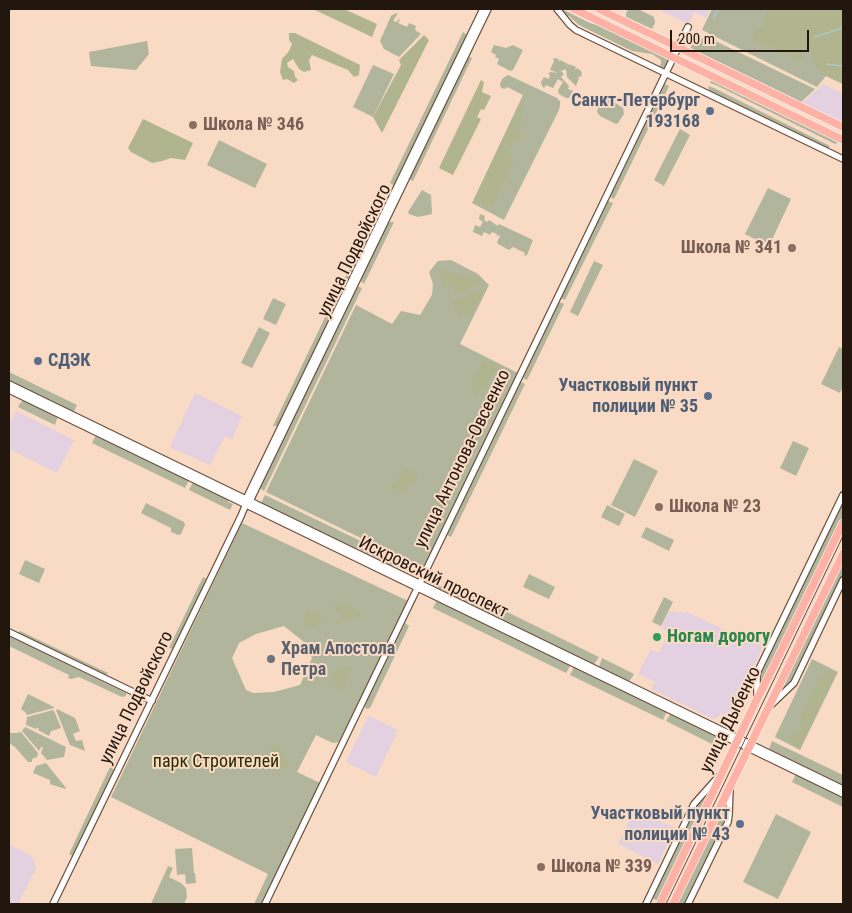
<!DOCTYPE html>
<html>
<head>
<meta charset="utf-8">
<style>
	body { margin:0 }
	#map { position:relative; width:852px; height:913px; overflow:hidden; background:#f9dac4; font-family:"Roboto Condensed",sans-serif }
	canvas { display:block }
	.frame { position:absolute; inset:0; border:10px solid #22170f; pointer-events:none }
	.scale { position:absolute; left:670px; top:30px; width:139px; height:22px; box-sizing:border-box; border:2px solid #22170f; border-top:0; padding-left:6px; font-size:15px; line-height:18px; white-space:nowrap; color:#22170f; -webkit-text-stroke:4px #f9dac4; paint-order:stroke }
</style>
</head>
<body>
<div id="map">
<canvas width="852" height="913"></canvas>
<div class="frame"></div>
<div class="scale">200 m</div>
</div>
<script>
const g = document.querySelector('canvas').getContext('2d');
g.lineJoin = 'round';
function paint(path, color) { g.fillStyle = color; g.fill(path, 'evenodd'); }
const shape = rows => new Path2D(rows.map(r => 'M' + r).join(''));
function trace(path, color, width, dash) { g.strokeStyle = color; g.lineWidth = width; g.lineCap = dash ? 'butt' : 'round'; g.setLineDash(dash || []); g.stroke(path); }
function drawText(font, color, halo, rows, align = 'center') {
  g.font = font + ' "Roboto Condensed",sans-serif'; g.lineWidth = 4; g.setLineDash([]); g.textBaseline = 'middle'; g.strokeStyle = halo; g.fillStyle = color; for (const [text, x, y, turn = 0] of rows) {
    g.save(); g.translate(x, y); g.rotate((+turn || 0) * Math.PI / 180); g.textAlign = isNaN(turn) ? turn : align; if (halo) g.strokeText(text, 0, 0); g.fillText(text, 0, 0); g.restore();
  }
}
const commercial = shape([
	[658,9,710,9,706,18,694,12,688,24],
	[823,84,843,94,843,124,801,104],
	[195,393,242,416,232,439,225,436,210,465,170,447],
	[16,411,74,440,57,473,9,449,9,425],
	[671,611,679,613,680,611,684,613,687,612,742,638,751,637,765,643,729,717,720,713,719,716,713,719,651,689,655,682,638,674,651,649,659,653,669,632,661,628,668,613],
	[369,716,398,730,376,777,346,762,367,719],
	[635,809,675,828,658,864,618,844],
	[9,845,32,856,36,868,18,904,9,904]
]);
const green = shape([
	[562,9,590,23,602,26,667,58,669,61,665,67,662,69,659,67,661,63,661,60,652,54,632,51,579,25,569,16,566,16,561,10],
	[628,9,638,9,654,17,655,23,652,29,626,17,626,13],
	[712,9,843,9,843,84,826,76,817,87,702,30],
	[398,13,393,21,396,22,399,19,400,19,398,23,407,27,409,23,416,26,415,30,421,34,399,57,384,49,380,41,391,16,394,14],
	[463,32,467,35,395,186,390,183],
	[707,37,815,89,801,102,690,48,696,40],
	[147,41,149,54,136,70,91,66,89,52],
	[494,45,506,48,513,45,523,50,513,70,510,71,497,64,499,59,495,57,496,55,491,52],
	[469,57,472,58,413,181,409,179],
	[554,58,559,59,558,62,560,60,568,64,567,67,569,64,576,67,575,70,577,68,581,71,582,74,580,77,577,77,579,78,576,86,567,77,566,69,561,71,564,74,561,77,569,86,568,89,573,91,569,98,566,98,559,94,558,90,563,82,558,79,553,88,546,85,544,88,542,86,541,82,544,77,549,79,550,75,548,74,550,72,558,73,550,70,554,61,553,59],
	[373,65,394,74,373,117,353,107],
	[508,75,557,98,560,101,560,105,559,110,504,220,472,203,523,95,507,87,505,89,501,88,500,84,502,79],
	[712,79,840,141,839,142,835,144,716,85,710,83],
	[665,84,669,86,614,199,610,197],
	[708,86,714,88,830,146,828,149,709,91],
	[603,98,608,98,623,108,624,114,618,123,616,124,600,116,597,112,599,104],
	[680,129,690,135,664,186,654,180],
	[219,140,267,164,255,188,207,165],
	[768,188,791,199,769,246,745,234],
	[422,190,431,195,432,214,418,217,409,214,408,212],
	[608,201,613,203,565,300,561,298],
	[380,203,385,205,346,286,342,284],
	[480,214,485,216,484,220,487,222,489,220,498,226,499,224,533,240,527,255,524,256,525,253,513,247,509,250,498,244,497,242,500,236,498,235,496,237,497,234,492,232,490,235,484,232,482,236,473,232,475,225,480,227,483,222,479,219],
	[388,222,394,222,364,284,360,280],
	[451,260,478,274,489,285,460,344,518,373,423,568,266,492,356,305,392,324,401,311,420,315,432,295,433,284,429,272,438,261],
	[594,261,603,265,578,316,570,312],
	[357,286,362,288,264,491,260,488],
	[339,288,344,290,279,425,277,426,273,426],
	[273,298,286,304,276,325,263,319],
	[559,302,564,304,527,380,523,378],
	[259,327,270,333,252,368,241,363],
	[839,347,843,349,843,386,840,393,821,384],
	[9,372,77,405,73,413,9,381],
	[521,382,525,384,451,537,447,535],
	[24,400,57,416,57,419,55,425,18,407,21,402],
	[96,435,189,480,185,488,92,443],
	[793,441,809,448,796,476,780,468],
	[634,459,658,471,635,517,611,505],
	[193,482,229,499,228,502,233,504,230,510,189,490],
	[265,495,398,559,398,567,395,565,394,567,261,503],
	[843,501,843,518,769,671,762,682,760,682,759,677,761,671],
	[146,503,184,522,185,525,181,534,178,535,171,532,171,528,141,513],
	[607,505,625,514,619,526,601,517],
	[242,523,408,601,339,742,333,743,316,735,297,772,320,783,261,904,254,904,268,874,111,797],
	[284,626,304,642,312,658,300,685,274,692,253,693,246,690,232,658,239,643,256,634],
	[646,527,674,540,669,551,641,537],
	[843,559,843,575,791,683,782,691,785,678],
	[25,560,45,569,39,583,19,574],
	[529,574,555,587,549,599,523,587],
	[203,577,207,579,173,649,169,648],
	[444,581,599,657,595,663,594,665,433,586,435,583,442,587],
	[664,597,673,602,661,626,652,622],
	[437,600,569,664,570,666,566,673,433,608],
	[405,623,409,626,370,708,366,709,365,705],
	[20,631,108,673,105,676,18,634],
	[9,636,126,693,126,696,122,697,79,677,71,679,68,678,69,675,9,646],
	[602,658,634,674,631,679,629,681,599,667],
	[812,659,838,672,800,750,775,737],
	[574,667,667,711,663,720,570,675],
	[28,694,54,707,54,708,27,715,25,712,21,709],
	[57,709,75,718,80,731,73,734,76,741,82,740,85,751,70,745,56,710],
	[53,710,55,713,61,728,51,731,49,736,38,730,39,728,37,728,36,729,26,725,27,717],
	[671,713,721,737,716,746,666,721],
	[25,727,66,747,64,757,47,760,41,753,43,747,41,747,39,751,22,731],
	[21,732,38,753,37,757,32,759,32,762,28,762,15,747,9,743,9,733,16,733],
	[772,741,843,775,843,785,769,749],
	[46,763,66,788,65,789,50,784,50,780,33,773,36,766],
	[110,767,114,770,73,856,69,854],
	[796,774,843,797,843,807,792,782],
	[705,796,706,796,707,798,658,901,652,898,696,806],
	[725,807,727,808,727,815,725,820,685,904,676,904,719,817],
	[776,814,811,832,778,899,743,882],
	[192,848,194,873,195,873,196,883,186,884,185,874,177,875,175,849],
	[168,866,173,868,169,877,181,883,186,888,187,897,184,904,151,904]
]);
const forest = shape([
	[313,9,344,9,377,24,372,37],
	[768,9,843,9,843,84,826,76,814,65,811,50,802,48,801,54,804,59,802,61,787,56,773,47,753,40,755,32,764,25,765,14],
	[289,33,295,33,360,65,359,75,354,77,348,70,312,55,309,60,311,70,304,72,299,69,293,59,287,63,288,67,294,71,295,77,298,80,294,83,287,79,283,80,280,72,282,59,289,51,292,44,289,40],
	[424,35,429,40,382,133,373,117,401,65,399,60],
	[481,80,484,82,482,92,491,96,484,110,481,109,477,117,481,119,453,175,439,168],
	[522,99,524,99,521,124,518,131,522,136,511,146,503,144,508,149,510,154,515,160,491,209,474,201],
	[143,119,193,143,185,160,171,158,162,161,152,163,131,152,128,148],
	[438,269,465,275,477,280,481,284,455,294,453,286,444,288],
	[486,288,472,314,459,318,452,301],
	[483,360,499,366,483,390,476,397,470,384],
	[407,469,416,473,418,480,411,482,408,490,404,494,399,488,395,489,397,494,396,497,394,495,390,486,397,481,401,473],
	[334,602,349,605,362,614,345,623,337,611],
	[307,611,319,611,324,620,315,625,312,629,303,624],
	[346,666,354,667,347,675,346,684,343,690,339,691,332,683,333,671],
	[827,670,836,674,800,747,793,745,790,739,791,735,799,728,800,719,809,698,822,674],
	[274,742,282,751,290,768,276,768,265,767,264,762,272,755,270,751]
]);
const stream = shape([
	[713,19,718,9],
	[814,37,843,28],
	[826,64,843,66]
]);
const minor = shape([
	[557,9,570,25,576,30,843,159],
	[9,384,843,789],
	[9,390,843,794],
	[248,503,250,501,488,9],
	[9,632,152,701],
	[757,698,757,674,759,669,843,495],
	[771,705,794,683,843,580],
	[53,904,241,516,246,504,246,499,483,9],
	[265,904,688,27],
	[646,904,694,804,718,777],
	[688,904,728,822,729,815,730,788]
]);
const major = shape([
	[574,9,843,140],
	[599,9,843,127],
	[660,904,757,699,771,672,843,523],
	[673,904,843,554]
]);
const tram = shape([
	[666,904,843,536]
]);
const markers = [
	[710,111,5,"#5c6f8a"],
	[193,125,5,"#8d6e63"],
	[792,248,5,"#8d6e63"],
	[38,361,5,"#5c6f8a"],
	[708,396,5,"#5c6f8a"],
	[659,507,5,"#8d6e63"],
	[657,637,5,"#2e9e5b"],
	[271,659,5,"#6b7280"],
	[740,824,5,"#5c6f8a"],
	[541,867,5,"#8d6e63"]
];
const serviceNames = [
	["Санкт-Петербург",700,101],
	["193168",700,122],
	["СДЭК",48,361,"left"],
	["Участковый пункт",698,386],
	["полиции № 35",698,407],
	["Участковый пункт",730,814],
	["полиции № 43",730,835]
];
const educationNames = [
	["Школа № 346",203,125],
	["Школа № 341",782,248,"right"],
	["Школа № 23",669,507],
	["Школа № 339",551,867]
];
const streetNames = [
	["улица Подвойского",355,251,-64],
	["улица Антонова-Овсеенко",463,459,-64],
	["Искровский проспект",433,578,26],
	["улица Подвойского",137,698,-64],
	["улица Дыбенко",731,720,-64]
];
const leisureNames = [
	["Ногам дорогу",667,637]
];
const worshipNames = [
	["Храм Апостола",281,649],
	["Петра",281,670]
];
const parkNames = [
	["парк Строителей",216,762]
];
paint(commercial, '#e3d0e0');
paint(green, '#b1b59c');
paint(forest, '#b0b590');
trace(stream, '#abcfe7', 1);
trace(minor, '#6c523f', 8);
trace(major, '#fff', 9);
trace(minor, '#fff', 5.5);
trace(major, '#feb2a6', 8);
trace(tram, '#604f43', 1);
for (const [x, y, r, color] of markers) { const dot = new Path2D(); dot.arc(x, y, r, 0, 2 * Math.PI); g.fillStyle = color; g.fill(dot); trace(dot, '#f9dac4', 2); }
drawText('bold 18px', '#4e5e75', '#f9dac4', serviceNames, 'right');
drawText('bold 18px', '#785e54', '#f9dac4', educationNames, 'left');
drawText('18px', '#22170f', '#f9dac4', streetNames);
drawText('bold 18px', '#27864d', '#f9dac4', leisureNames, 'left');
drawText('bold 18px', '#5b616d', '#f9dac4', worshipNames, 'left');
drawText('18px', '#2a2d00', '#f9dac4', parkNames);
</script>
</body>
</html>
